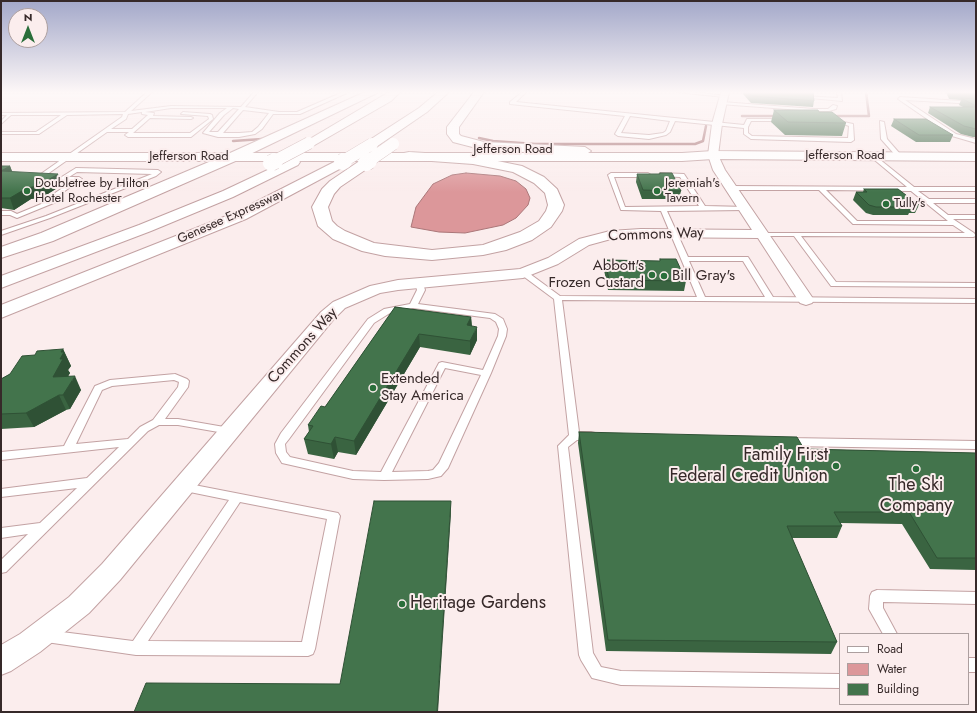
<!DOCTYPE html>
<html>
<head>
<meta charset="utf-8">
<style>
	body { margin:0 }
	#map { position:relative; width:977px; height:713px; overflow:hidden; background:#fbeded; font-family:Jost,sans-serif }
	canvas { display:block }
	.frame { position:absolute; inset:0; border:2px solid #362929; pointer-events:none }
	.legend { position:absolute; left:839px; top:633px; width:130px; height:72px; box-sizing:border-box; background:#fbeded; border:1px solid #ac9f9f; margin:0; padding:5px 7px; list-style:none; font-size:12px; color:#362929 }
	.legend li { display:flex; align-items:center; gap:8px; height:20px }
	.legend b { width:20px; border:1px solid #ac9f9f }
	.north { position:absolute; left:8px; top:8px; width:40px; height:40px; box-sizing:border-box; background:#fbeded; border:1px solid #ac9f9f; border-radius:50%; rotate:0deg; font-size:11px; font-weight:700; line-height:16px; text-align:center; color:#362929 }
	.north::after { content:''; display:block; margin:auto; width:14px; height:18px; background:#2a6e3a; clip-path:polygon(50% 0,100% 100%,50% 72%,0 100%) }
</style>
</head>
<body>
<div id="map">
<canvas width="977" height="713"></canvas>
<div class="frame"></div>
<ul class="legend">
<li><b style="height:5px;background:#fff"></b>Road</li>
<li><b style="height:11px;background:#dc979a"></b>Water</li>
<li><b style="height:11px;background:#43744c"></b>Building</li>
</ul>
<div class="north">N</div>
</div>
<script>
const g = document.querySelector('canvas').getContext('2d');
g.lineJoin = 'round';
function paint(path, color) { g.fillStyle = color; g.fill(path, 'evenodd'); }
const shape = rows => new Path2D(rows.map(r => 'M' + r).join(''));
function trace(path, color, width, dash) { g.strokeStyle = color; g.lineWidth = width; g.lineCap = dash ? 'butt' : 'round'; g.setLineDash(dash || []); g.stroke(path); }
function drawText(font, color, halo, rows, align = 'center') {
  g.font = font + ' Jost,sans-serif'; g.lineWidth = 4; g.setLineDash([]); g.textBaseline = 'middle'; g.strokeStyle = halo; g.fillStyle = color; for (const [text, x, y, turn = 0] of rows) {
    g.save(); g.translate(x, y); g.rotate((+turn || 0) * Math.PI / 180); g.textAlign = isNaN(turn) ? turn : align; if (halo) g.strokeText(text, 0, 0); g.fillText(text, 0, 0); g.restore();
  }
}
const water = shape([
	[466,173,500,176,516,181,526,189,530,198,528,205,516,218,503,225,465,233,439,232,411,227,416,207,433,184,452,175,466,173]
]);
const stream = shape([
	[742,116,779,116],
	[832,116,869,116,866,92],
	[479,138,493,141,535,144,695,144,703,141,706,126],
	[233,141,262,139]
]);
const service = shape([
	[147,92,152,92,131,111,171,106,241,107,254,92,258,92,245,107,279,112,297,112,343,92,349,92,300,114,273,114,262,129,255,134,239,137,218,137,203,133,220,113,227,108,171,108,145,112,154,113,153,116,191,117,193,118,191,119,150,118,133,133,190,133,209,119,208,116,181,114,183,112,210,114,212,115,213,119,191,137,128,137,125,135,129,132,107,132,39,180,33,178,38,176,122,117,123,114,67,115,39,134,1,134,1,132,36,132,61,115,11,115,1,124,1,121,7,115,1,115,1,113,125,112,147,92],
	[233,108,239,109,218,132,209,132,224,115,233,108],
	[243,110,269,113,258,127,252,132,239,133,223,133,243,110],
	[142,112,142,114,148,115,132,129,111,129,126,119,128,114,142,112],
	[522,92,526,92,516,102,744,125,747,119,830,119,853,124,854,140,851,142,751,139,744,134,744,128,675,121,670,132,666,135,649,139,618,136,615,134,625,116,510,104,510,102,522,92],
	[630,116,670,121,666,131,663,133,649,135,621,133,630,116],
	[751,121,830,121,841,123,849,126,848,138,752,136,748,133,748,127,751,121],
	[677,92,693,92,726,96,724,97,677,92],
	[837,92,841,92,842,101,800,97,802,96,838,98,837,92],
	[900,97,976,102,976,104,905,100,956,134,976,139,976,143,952,136,898,99,900,97],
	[722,102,814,109,828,109,833,105,837,106,836,109,829,111,814,111,720,104,722,102],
	[880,121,884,122,887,139,901,155,901,157,897,157,881,139,880,121],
	[873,154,914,187,976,187,976,191,918,191,929,199,976,199,976,203,933,203,948,215,976,215,976,219,953,219,974,233,976,236,973,237,801,236,836,282,976,283,976,287,831,286,794,236,762,236,759,234,760,233,965,233,953,225,853,224,819,190,731,190,728,188,731,186,907,187,871,157,870,156,873,154],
	[826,190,911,191,948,221,857,221,826,190],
	[76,168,158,170,161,172,156,176,50,218,1,235,1,231,46,216,152,174,77,172,69,177,79,177,82,179,59,195,56,198,56,202,17,218,10,215,1,215,1,211,11,211,17,214,51,200,50,198,55,193,73,181,62,181,60,180,60,178,76,168],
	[611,173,648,173,651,175,648,177,614,177,625,207,699,206,680,177,659,176,658,175,661,173,684,174,705,206,747,207,747,209,745,210,667,211,688,257,748,257,773,297,976,299,976,303,562,300,579,432,591,432,595,433,596,436,595,439,591,440,577,440,568,447,593,653,601,667,621,671,840,674,840,688,621,685,592,678,581,660,579,655,558,446,569,435,554,299,519,273,523,271,526,271,560,296,697,297,661,211,621,210,608,175,611,173],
	[689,261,743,261,765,297,705,297,689,261],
	[416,280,422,280,425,290,418,304,495,314,503,319,507,329,506,336,491,373,448,468,441,476,428,479,384,480,353,479,282,463,276,453,275,444,281,433,368,319,384,309,410,304,417,290,415,282,416,280],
	[413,308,490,318,496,322,499,329,498,336,483,370,442,362,439,363,381,472,353,471,290,457,286,452,285,444,289,439,374,323,390,313,413,308],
	[445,368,481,375,439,463,433,470,428,471,392,472,445,368],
	[175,374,187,379,189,381,188,387,165,419,178,419,230,428,234,429,235,431,234,433,230,434,178,425,159,425,148,431,6,572,1,573,1,560,28,534,1,538,1,528,40,523,77,488,1,497,1,489,87,478,119,447,1,460,1,452,64,446,95,386,110,380,175,374],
	[174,380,179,382,178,387,153,420,140,427,128,439,76,444,102,390,112,386,174,380],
	[789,438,976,441,976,449,789,446,785,445,784,442,785,439,789,438],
	[184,483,338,513,340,516,315,649,313,654,308,656,136,655,46,642,41,641,39,636,41,631,46,630,133,641,229,500,180,490,178,487,180,484,184,483],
	[240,502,327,519,302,642,148,641,240,502],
	[877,590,976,592,976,604,883,602,883,608,897,634,883,634,869,609,870,596,872,592,877,590],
	[968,658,976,658,976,672,968,672,968,658]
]);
const minor = shape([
	[721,92,729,92,722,124,718,155,725,170,814,300,812,303,806,305,800,303,758,238,641,237,611,239,589,245,558,264,523,278,398,290,380,293,345,308,333,320,120,580,89,613,40,652,11,671,1,675,1,645,20,634,69,597,102,564,321,312,333,302,370,286,398,280,520,269,548,258,579,239,610,231,641,229,752,230,713,170,708,155,712,124,721,92]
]);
const primary = shape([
	[713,151,976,153,976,161,713,159,682,161,1,161,1,153,682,153,713,151]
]);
const motorway = shape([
	[365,92,379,92,240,159,53,241,1,258,1,247,41,233,230,153,365,92],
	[389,92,400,92,391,101,313,146,309,147,303,143,389,92],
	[438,92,449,92,427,112,376,147,368,147,366,144,368,141,419,108,438,92],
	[474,92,484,92,459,127,459,134,461,136,484,142,585,147,591,151,585,155,484,150,453,142,447,134,447,127,474,92],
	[409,152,473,156,522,166,544,177,557,189,564,205,562,211,551,227,532,240,506,250,483,255,432,260,385,256,362,251,333,239,318,226,312,207,322,189,330,181,361,160,366,159,371,160,373,163,371,166,340,187,334,194,328,207,332,221,337,226,345,231,374,243,432,250,483,245,520,232,539,221,546,211,548,205,545,193,534,183,513,172,473,164,404,159,402,156,404,153,409,152],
	[293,158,298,159,300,162,298,165,233,197,151,231,1,288,1,276,139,225,223,191,293,158],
	[342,158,347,159,349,162,347,165,246,219,1,318,1,305,234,213,342,158]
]);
const motorwayBridgeFar1 = shape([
	[273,162,309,143],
	[342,162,372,144],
	[367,162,393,144]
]);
const motorwayBridge = shape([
	[342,162,344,161],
	[271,163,275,161],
	[366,163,369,161]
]);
const wall = shape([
	[743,92,814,92,814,101,813,107,751,103,743,94],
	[946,92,976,92,976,137,973,137,961,134,928,113,930,107,963,107,959,105,961,100,949,99],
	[774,110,819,112,846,123,842,136,785,135,771,122],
	[894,119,953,135,950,142,916,142,891,126],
	[1,166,10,166,12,172,62,185,43,197,31,199,14,210,1,208],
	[660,173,681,191,679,199,642,199,636,182,637,174,659,174],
	[864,189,919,205,915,213,909,213,908,215,873,215,866,213,853,200,856,192,863,192],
	[660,259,686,281,684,291,608,290,604,270,605,260,660,261],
	[395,307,471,317,472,326,477,340,470,355,420,347,356,455,338,452,334,459,308,454,304,439,309,432,308,425,325,407],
	[63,349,71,366,68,370,70,373,68,376,81,390,70,409,66,410,34,427,1,429,1,379,10,374,35,355],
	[579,432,804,449,976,453,976,570,930,569,902,524,840,523,842,526,837,538,792,538,837,642,831,654,606,651,578,443]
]);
const shadedWall = shape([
	[10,166,14,176,1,171],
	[58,174,62,185,43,197,31,199,14,210,10,198,27,188],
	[471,317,472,331,467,325],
	[477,327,477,340,470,355,470,341],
	[419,334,420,347,356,455,354,441],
	[63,349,71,366,68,370,70,373,60,391,53,377,60,359,61,352],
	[75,376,81,390,70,409,63,395],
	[59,395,66,410,34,427,26,413],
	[335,437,338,452,334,459,331,444],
	[451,501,451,513,438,712,437,712]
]);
const building = shape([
	[748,92,801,92,813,93,814,101,753,96,748,92],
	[951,92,976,92,976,94,951,92],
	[961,98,976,99,976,106,961,98],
	[930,107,976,107,976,129,964,126,930,107],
	[774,110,818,110,819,112,832,112,846,123,788,122,774,110],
	[894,119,926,119,953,135,919,135,894,119],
	[1,166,10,166,1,171,1,166],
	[1,171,58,174,38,186,27,188,10,198,1,198,1,171],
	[660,173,672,173,681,191,643,190,637,174,660,174,660,173],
	[864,189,898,189,919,205,909,205,911,207,876,207,869,205,856,192,867,192,864,189],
	[660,259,676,259,686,281,609,280,605,260,660,261,660,259],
	[395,307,471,317,467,325,477,327,470,341,419,334,354,441,335,437,331,444,304,439,313,426,308,425,321,406,325,407,395,307],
	[63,349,61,352,64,352,60,359,63,359,53,377,75,376,63,395,59,395,26,413,1,414,1,379,10,374,22,356,35,355,37,351,63,349],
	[579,432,797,437,804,449,976,453,976,558,937,558,909,512,834,512,842,526,787,526,837,642,608,640,579,432],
	[374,501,451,501,437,712,134,712,146,683,340,684,374,501]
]);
const markers = [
	[27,191,4,"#2a6e3a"],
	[657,191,4,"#2a6e3a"],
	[886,204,4,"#2a6e3a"],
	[652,275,4,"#2a6e3a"],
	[664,276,4,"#2a6e3a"],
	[373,388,4,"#2a6e3a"],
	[836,466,4,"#2a6e3a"],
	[916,469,4,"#2a6e3a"],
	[402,604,4,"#2a6e3a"]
];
const farStreetnames = [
	["Jefferson Road",513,150],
	["Jefferson Road",845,156],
	["Jefferson Road",189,157],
	["Genesee Expressway",231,217,-24]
];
const farPoinames = [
	["Doubletree by Hilton",35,184],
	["Hotel Rochester",35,199],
	["Jeremiah's",665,184],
	["Tavern",665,199],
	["Tully's",894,204]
];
const streetNames = [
	["Commons Way",656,235,-2],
	["Commons Way",303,346,-48]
];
const poiNames = [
	["Abbott's",644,266,"right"],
	["Frozen Custard",644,283,"right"],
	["Bill Gray's",672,276],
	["Extended",381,379],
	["Stay America",381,396]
];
const nearPoinames = [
	["Family First",828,456],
	["Federal Credit Union",828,477],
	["The Ski",916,486,"center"],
	["Company",916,507,"center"],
	["Heritage Gardens",410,604,"left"]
];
paint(water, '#dc979a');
trace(water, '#aa7678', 1);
trace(stream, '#aa7678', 2.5);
trace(service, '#c3a2a3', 2);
trace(minor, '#c3a2a3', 2);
trace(primary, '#c3a2a3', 2);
trace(motorway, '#c3a2a3', 2);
paint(service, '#fff');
paint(minor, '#fff');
paint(primary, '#fff');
paint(motorway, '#fff');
trace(motorwayBridgeFar1, '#c3a2a3', 13, []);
trace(motorwayBridge, '#c3a2a3', 17, []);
trace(motorwayBridgeFar1, '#fff', 12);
trace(motorwayBridge, '#fff', 16);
paint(wall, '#3a6441');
paint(shadedWall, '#2f5135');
paint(building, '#43744c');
trace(building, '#2f5135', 1);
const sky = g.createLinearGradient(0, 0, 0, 192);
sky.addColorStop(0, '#a3a8c9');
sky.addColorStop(0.48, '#fdf7f7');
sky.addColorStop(1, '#fdf7f700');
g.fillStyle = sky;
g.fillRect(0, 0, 977, 192);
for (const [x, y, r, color] of markers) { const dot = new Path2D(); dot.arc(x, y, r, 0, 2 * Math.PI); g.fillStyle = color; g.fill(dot); trace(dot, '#fbeded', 1.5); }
drawText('13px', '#362929', '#fbeded', farStreetnames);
drawText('13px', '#362929', '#fbeded', farPoinames, 'left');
drawText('15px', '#362929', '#fbeded', streetNames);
drawText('15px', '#362929', '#fbeded', poiNames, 'left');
drawText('18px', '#362929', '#fbeded', nearPoinames, 'right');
</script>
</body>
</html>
